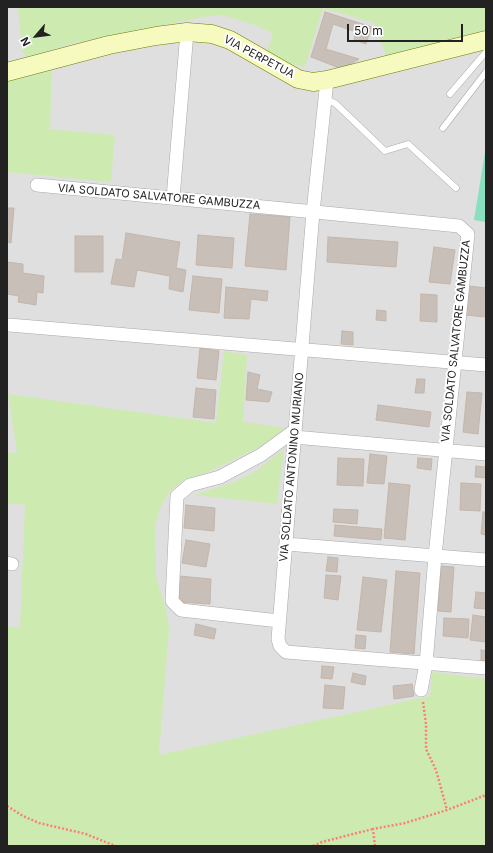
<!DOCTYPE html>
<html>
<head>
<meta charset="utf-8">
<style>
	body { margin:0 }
	#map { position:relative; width:493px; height:853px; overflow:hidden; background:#f2efe9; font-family:Inter,sans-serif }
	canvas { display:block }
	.frame { position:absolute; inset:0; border:8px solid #222; pointer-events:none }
	.north { position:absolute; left:16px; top:16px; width:40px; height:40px; -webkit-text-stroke:3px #fff; paint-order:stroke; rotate:242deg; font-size:11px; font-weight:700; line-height:16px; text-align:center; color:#222 }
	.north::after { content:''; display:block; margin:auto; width:14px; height:18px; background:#222; clip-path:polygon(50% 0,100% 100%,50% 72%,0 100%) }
	.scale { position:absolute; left:347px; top:24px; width:116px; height:18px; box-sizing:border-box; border:2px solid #222; border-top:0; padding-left:5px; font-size:12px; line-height:14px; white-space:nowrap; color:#222; -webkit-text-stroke:3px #fff; paint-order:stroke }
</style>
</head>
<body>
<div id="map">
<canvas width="493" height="853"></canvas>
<div class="frame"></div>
<div class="north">N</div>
<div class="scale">50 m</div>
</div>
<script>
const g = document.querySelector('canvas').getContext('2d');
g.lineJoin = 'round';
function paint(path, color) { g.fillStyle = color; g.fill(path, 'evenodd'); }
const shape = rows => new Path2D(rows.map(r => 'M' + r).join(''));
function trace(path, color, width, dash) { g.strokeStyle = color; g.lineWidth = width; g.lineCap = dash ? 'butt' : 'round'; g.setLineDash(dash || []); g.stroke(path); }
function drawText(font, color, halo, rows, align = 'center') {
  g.font = font + ' Inter,sans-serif'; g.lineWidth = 4; g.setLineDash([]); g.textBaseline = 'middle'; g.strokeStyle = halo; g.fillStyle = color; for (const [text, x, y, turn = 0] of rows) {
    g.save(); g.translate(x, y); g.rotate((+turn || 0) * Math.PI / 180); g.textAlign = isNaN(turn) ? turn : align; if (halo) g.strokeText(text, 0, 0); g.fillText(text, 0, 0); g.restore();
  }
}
const residential = shape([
	[7,7,486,7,486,846,7,846]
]);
const grass = shape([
	[18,7,486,7,486,31,386,56,374,23,323,8,305,67,288,63,267,51,273,33,252,24,222,15,203,17,70,44,26,58,22,48],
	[52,68,50,129,115,135,111,182,7,172,7,81],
	[224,351,247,355,243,422,285,428,262,446,204,474,184,480,170,491,160,508,155,526,156,576,166,610,169,628,159,755,430,696,432,672,486,679,486,846,7,846,7,626,20,628,25,505,7,503,7,452,17,453,8,394,216,423],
	[284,449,277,504,195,495,232,483,256,471]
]);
const pitch = shape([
	[486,146,486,222,474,220]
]);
const building = shape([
	[325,12,372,27,366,44,354,40,356,32,333,24,326,49,359,59,342,69,311,57,325,12],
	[7,208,14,208,11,243,7,242,7,208],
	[250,214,290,217,286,270,245,266,250,214],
	[126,233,180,242,176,268,186,270,183,292,169,289,170,276,137,270,134,287,111,284,116,259,122,260,126,233],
	[198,235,234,238,232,268,196,265,198,235],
	[75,236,103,236,103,272,75,272,75,236],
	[328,237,398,242,396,267,327,262,328,237],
	[434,247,455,250,450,284,429,282,434,247],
	[7,262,23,264,23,273,44,276,43,293,37,292,36,305,18,302,19,296,7,294,7,262],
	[193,276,222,279,219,313,189,310,193,276],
	[469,286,486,288,486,317,465,315,469,286],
	[226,287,268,291,267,301,251,299,249,319,224,318,226,287],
	[421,294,437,295,437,322,420,321,421,294],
	[377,310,386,311,386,321,376,320,377,310],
	[342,331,353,332,353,345,341,344,342,331],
	[200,348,219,351,216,380,197,378,200,348],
	[248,372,260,375,257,389,272,392,269,402,246,400,248,372],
	[417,379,425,379,424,393,415,393,417,379],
	[196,388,216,390,214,419,193,417,196,388],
	[467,392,482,393,478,434,463,432,467,392],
	[378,405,431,412,429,427,376,420,378,405],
	[370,454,387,456,384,484,367,483,370,454],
	[338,458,364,459,363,486,337,485,338,458],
	[418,458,432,459,431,470,417,468,418,458],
	[476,466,486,467,486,478,475,477,476,466],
	[389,483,410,485,405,540,384,538,389,483],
	[461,483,481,484,480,511,460,510,461,483],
	[186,505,215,508,214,531,184,528,186,505],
	[334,509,358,510,357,524,333,522,334,509],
	[483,512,486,512,486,535,481,534,483,512],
	[335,525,382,529,381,540,334,536,335,525],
	[186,540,210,544,206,567,182,563,186,540],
	[328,557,338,558,337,572,326,571,328,557],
	[441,566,454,567,451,612,438,611,441,566],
	[396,571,420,573,414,654,390,652,396,571],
	[326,575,341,576,338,600,324,598,326,575],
	[179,576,211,579,210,604,178,602,179,576],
	[363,577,387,580,381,632,357,630,363,577],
	[476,592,486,593,486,609,474,608,476,592],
	[473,615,486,617,486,642,470,640,473,615],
	[444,618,469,619,468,638,443,636,444,618],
	[196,624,216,629,214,639,194,635,196,624],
	[356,635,366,636,365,649,355,648,356,635],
	[481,650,486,651,486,663,481,663,481,650],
	[322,666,334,667,332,679,321,678,322,666],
	[353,673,366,676,365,685,351,682,353,673],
	[412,684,414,696,394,699,393,686,412,684],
	[325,685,345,687,343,709,323,708,325,685]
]);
const path = shape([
	[423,702,426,724,426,749,436,770,447,810],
	[7,806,23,816,39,823,86,834,115,846],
	[313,846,322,842,373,829],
	[375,846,373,829,405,823,447,810,486,795]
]);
const lane = shape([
	[450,94,486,52],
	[325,98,336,104,385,151,408,144,456,188],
	[443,128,486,72]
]);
const street = shape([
	[327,80,313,212,278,639,280,646,286,652,486,668],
	[37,185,459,226,468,234,435,556,426,664,421,690],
	[173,198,187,32],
	[9,325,486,365],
	[294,437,486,454],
	[286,544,486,560],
	[7,563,12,564],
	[279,621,181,610,172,601,177,496,190,485,220,477,261,455,294,431]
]);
const secondary = shape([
	[7,72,109,45,156,36,187,32,212,34,230,40,298,79,313,82,327,80,486,40]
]);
const streetNames = [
	["VIA PERPETUA",259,57,28],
	["VIA SOLDATO SALVATORE GAMBUZZA",159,197,5],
	["VIA SOLDATO SALVATORE GAMBUZZA",456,341,-84],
	["VIA SOLDATO ANTONINO MURIANO",292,467,-85]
];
paint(residential, '#e0dfdf');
paint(grass, '#cdebb0');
paint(pitch, '#88e0be');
paint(building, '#c7bfb8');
trace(building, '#c4b6ab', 1);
trace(lane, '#a9a9a9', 7);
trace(street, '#a9a9a9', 14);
trace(secondary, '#707d05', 19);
trace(path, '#fa8072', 2.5, [2, 2]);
trace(lane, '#fff', 6);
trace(street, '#fff', 13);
trace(secondary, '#f7fabf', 18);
drawText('11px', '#222', '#fff', streetNames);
</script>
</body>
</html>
